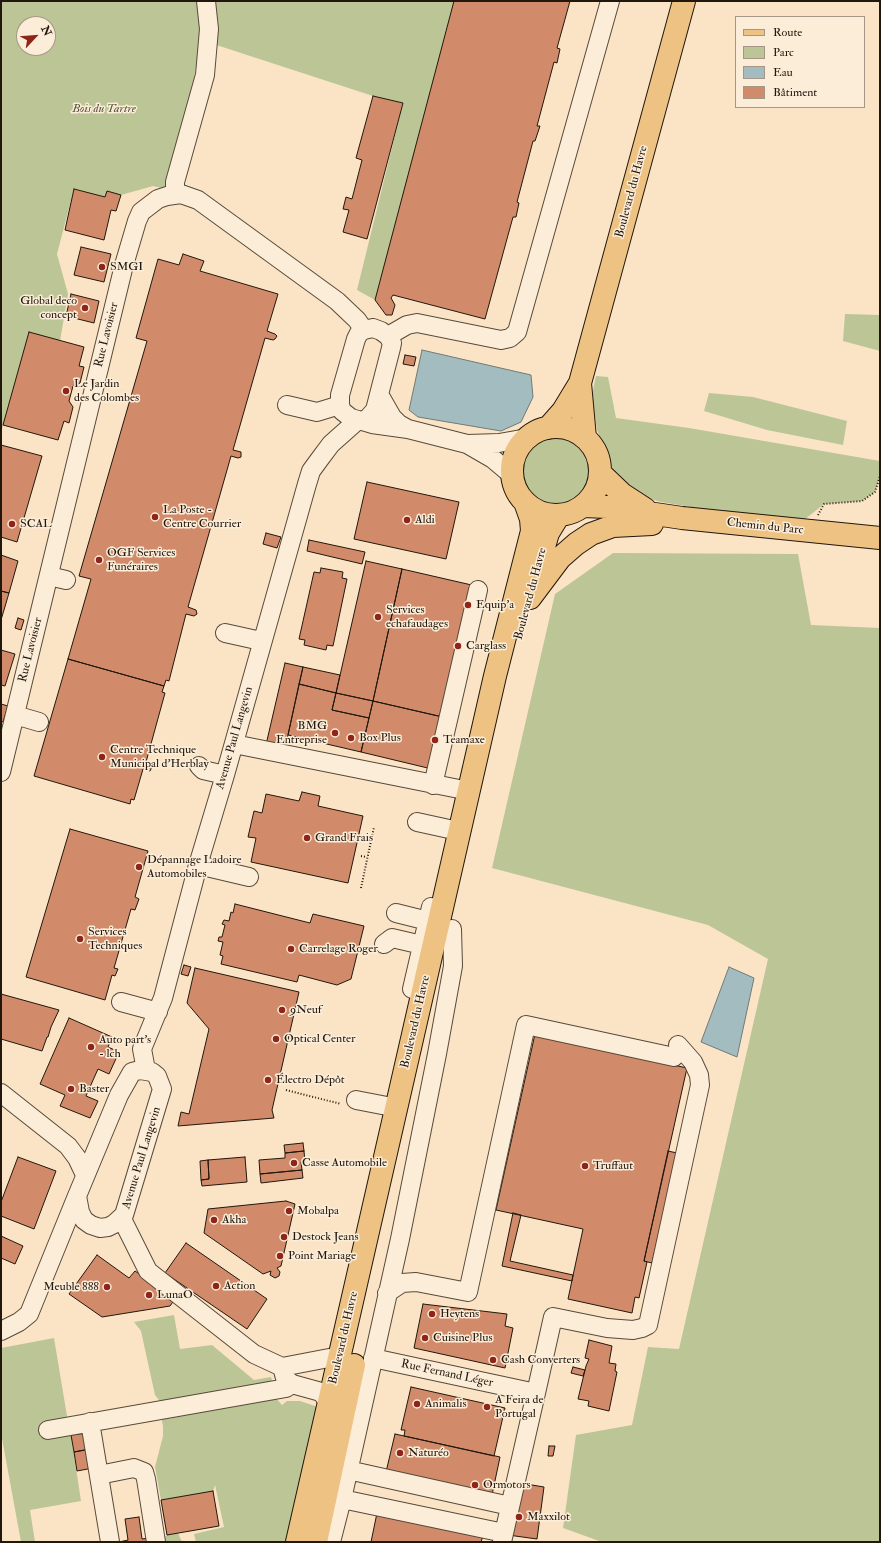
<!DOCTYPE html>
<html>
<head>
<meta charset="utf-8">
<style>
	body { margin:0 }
	#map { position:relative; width:881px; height:1543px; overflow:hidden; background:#fbe4c5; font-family:"IM FELL Double Pica",serif }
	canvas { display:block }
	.frame { position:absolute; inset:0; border:2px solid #21170c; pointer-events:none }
	.legend { position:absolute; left:735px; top:16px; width:130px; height:92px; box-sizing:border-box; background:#fcedd9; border:1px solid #a49787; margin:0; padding:5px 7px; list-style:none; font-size:12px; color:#21170c }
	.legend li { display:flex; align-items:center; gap:8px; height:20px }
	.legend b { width:20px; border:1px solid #a49787 }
	.north { position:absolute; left:16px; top:16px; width:40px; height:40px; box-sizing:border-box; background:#fcedd9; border:1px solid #a49787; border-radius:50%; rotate:64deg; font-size:11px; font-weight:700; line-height:16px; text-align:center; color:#21170c }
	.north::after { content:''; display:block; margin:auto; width:14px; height:18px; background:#8f2418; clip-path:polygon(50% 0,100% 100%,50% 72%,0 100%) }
</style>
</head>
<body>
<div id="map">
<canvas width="881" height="1543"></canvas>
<div class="frame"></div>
<ul class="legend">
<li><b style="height:5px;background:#eec282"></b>Route</li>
<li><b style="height:11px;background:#bcc596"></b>Parc</li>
<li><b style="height:11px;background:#a3bcbf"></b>Eau</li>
<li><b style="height:11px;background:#d18b6b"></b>Bâtiment</li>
</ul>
<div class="north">N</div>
</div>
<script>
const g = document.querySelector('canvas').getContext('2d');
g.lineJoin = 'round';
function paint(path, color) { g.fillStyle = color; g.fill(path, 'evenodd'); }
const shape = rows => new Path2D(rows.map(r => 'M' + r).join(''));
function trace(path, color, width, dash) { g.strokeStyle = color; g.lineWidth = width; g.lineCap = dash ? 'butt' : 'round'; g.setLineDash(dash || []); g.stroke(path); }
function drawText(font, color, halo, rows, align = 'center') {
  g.font = font + ' "IM FELL Double Pica",serif'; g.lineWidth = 3; g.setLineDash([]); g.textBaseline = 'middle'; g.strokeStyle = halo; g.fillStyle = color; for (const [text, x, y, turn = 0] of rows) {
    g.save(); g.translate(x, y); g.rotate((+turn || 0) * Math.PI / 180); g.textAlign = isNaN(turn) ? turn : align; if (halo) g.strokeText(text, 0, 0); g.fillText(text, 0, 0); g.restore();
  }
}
const green = shape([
	[1,1,454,1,375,300,357,290,403,103,373,96,201,40,173,191,153,186,121,195,105,197,74,189,57,254,68,294,60,341,29,332,1,433],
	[24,24,48,24,48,48,24,48],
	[845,314,880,315,880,351,843,341],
	[596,376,608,377,616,418,689,428,880,461,880,476,875,492,862,501,824,504,804,520,703,509,661,502,638,495,615,475,597,430,592,395],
	[709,393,753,397,847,421,843,445,767,430,704,411],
	'520 472a36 36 0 1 1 72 0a36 36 0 1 1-72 0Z',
	[613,553,798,554,811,625,880,628,880,1542,602,1542,563,1528,576,1435,632,1425,648,1347,679,1349,768,959,708,925,492,868,555,594],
	[174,1315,180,1349,212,1345,254,1380,271,1377,273,1385,162,1404,155,1395,141,1331,134,1322],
	[54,1338,68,1422,68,1435,71,1435,81,1501,30,1510,35,1542,21,1542,1,1433,1,1348],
	[275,1397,282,1405,287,1401,300,1401,318,1407,288,1542,196,1542,194,1534,224,1527,215,1485,213,1491,161,1500,155,1467,163,1436,163,1426,161,1417],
	[178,1533,182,1542,160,1542,160,1540,167,1535]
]);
const water = shape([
	[422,350,531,375,533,397,521,422,501,431,418,417,409,410,422,350],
	[729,967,754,978,737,1057,701,1042,729,967]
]);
const building = shape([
	[454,1,570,1,557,48,560,49,557,63,554,62,537,126,540,126,535,141,533,141,517,202,519,203,516,217,513,217,485,319,393,295,391,298,395,305,392,315,386,315,375,300,454,1],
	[373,96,403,103,367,239,343,232,349,210,343,209,346,197,352,199,362,160,356,158,373,96],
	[74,189,105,197,107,191,121,195,116,211,111,210,104,240,65,230,74,189],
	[81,247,111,254,104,282,74,275,81,247],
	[183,254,204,261,200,271,278,294,267,331,275,334,277,336,275,339,273,340,265,338,233,450,241,452,241,457,238,458,231,456,188,607,196,610,197,614,194,616,186,614,169,681,166,680,164,686,68,659,91,579,79,576,147,341,136,338,158,259,179,265,183,254],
	[71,294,99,301,94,323,66,316,71,294],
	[29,332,84,347,79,366,84,367,80,383,73,386,69,401,73,407,69,423,64,421,58,440,3,425,29,332],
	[405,355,416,357,414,366,403,364,405,355],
	[1,445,42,456,17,542,1,537,1,445],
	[367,482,459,502,446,559,354,539,367,482],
	[266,533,281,537,277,548,263,544,266,533],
	[309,540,365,552,362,564,307,551,309,540],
	[1,555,18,561,9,593,1,591,1,555],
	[366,561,402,569,373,701,336,693,366,561],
	[321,568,343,572,342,578,347,579,333,646,327,645,326,650,304,645,305,640,299,639,314,572,320,573,321,568],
	[402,569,476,586,447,718,373,701,402,569],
	[1,591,9,593,1,620,1,591],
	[18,618,24,620,21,630,15,628,18,618],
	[1,650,15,654,5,686,1,685,1,650],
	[68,659,164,686,162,692,165,693,146,762,150,764,152,767,150,771,143,769,134,800,131,799,130,804,34,776,68,659],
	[285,663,303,667,284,753,265,749,285,663],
	[303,667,340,675,336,693,299,684,303,667],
	[299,684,336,693,332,710,369,718,361,752,288,735,299,684],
	[336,693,373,701,369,718,332,710,336,693],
	[373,701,447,718,436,770,361,752,373,701],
	[1,704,8,706,3,722,1,721,1,704],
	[302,792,320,796,318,806,363,816,348,883,251,862,256,838,248,837,254,811,262,813,266,794,299,801,302,792],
	[70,829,148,851,135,897,139,899,135,910,131,909,114,968,118,969,115,976,112,975,105,1000,26,977,70,829],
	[235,904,310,923,313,914,364,926,351,979,337,985,299,975,297,982,221,964,223,956,220,955,223,942,218,941,219,937,222,937,225,925,222,924,224,920,229,921,231,912,233,913,235,904],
	[184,965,191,967,188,976,181,974,184,965],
	[195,968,299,992,272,1110,274,1118,178,1126,181,1112,189,1114,209,1029,187,1003,195,968],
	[1,994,59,1010,51,1027,48,1037,47,1037,42,1051,1,1039,1,994],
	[69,1018,112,1037,108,1047,119,1052,109,1074,98,1069,86,1096,98,1101,90,1118,60,1106,65,1095,40,1084,69,1018],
	[535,1034,687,1068,644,1261,647,1262,639,1298,635,1297,632,1313,568,1299,583,1229,496,1210,535,1034],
	[303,1143,304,1151,285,1153,284,1145,303,1143],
	[304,1151,305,1162,301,1162,302,1170,260,1174,259,1160,285,1158,285,1153,304,1151],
	[668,1151,677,1153,652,1263,644,1261,668,1151],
	[18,1157,56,1171,34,1229,1,1216,1,1202,18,1157],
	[245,1157,247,1182,202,1186,201,1180,209,1179,208,1160,245,1157],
	[208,1160,209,1179,201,1180,200,1161,208,1160],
	[302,1170,303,1178,261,1183,260,1174,302,1170],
	[286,1201,295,1204,281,1266,277,1268,280,1272,279,1276,275,1278,270,1275,271,1271,263,1274,204,1233,208,1209,286,1201],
	[513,1213,521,1215,510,1261,573,1275,572,1281,502,1266,513,1213],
	[1,1236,23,1246,15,1264,1,1258,1,1236],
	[186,1243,267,1299,247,1329,165,1273,186,1243],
	[97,1255,129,1278,135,1271,175,1299,170,1306,102,1317,69,1294,97,1255],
	[423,1304,507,1314,505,1326,513,1328,505,1368,414,1348,423,1304],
	[589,1340,612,1346,609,1363,616,1364,615,1371,617,1372,609,1411,588,1406,589,1401,578,1399,586,1366,589,1359,585,1358,589,1340],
	[573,1367,585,1370,583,1376,571,1373,573,1367],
	[411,1387,505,1408,494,1456,404,1436,405,1430,401,1430,411,1387],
	[87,1433,90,1449,74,1452,71,1435,87,1433],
	[395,1434,500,1457,492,1495,386,1472,395,1434],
	[549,1446,555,1446,553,1456,548,1456,549,1446],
	[90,1449,93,1468,77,1471,74,1452,90,1449],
	[520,1483,544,1487,537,1539,508,1535,520,1483],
	[213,1491,219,1526,167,1535,161,1500,213,1491],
	[377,1513,483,1536,481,1542,371,1542,377,1513],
	[139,1517,142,1539,150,1538,151,1542,119,1542,128,1540,125,1519,139,1517]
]);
const path = shape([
	[818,515,824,504,862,501,875,492,880,476],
	[361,856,367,857],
	[361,888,374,827],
	[286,1090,341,1104]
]);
const minor = shape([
	[175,194,175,182,205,75,209,29,206,1],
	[373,328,381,331,388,336,392,343,391,348,375,410,368,418,362,421,358,420,351,418,342,411,340,405,340,395,356,339,359,333,364,330,373,328],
	[388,336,407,325,417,323,501,340,510,338,517,332,610,1],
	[287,405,317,412,340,405],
	[362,421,372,424,408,429,399,424,392,417,380,396],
	[408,429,467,444],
	[512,475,493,459,467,444,499,443,527,438],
	[49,576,66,580],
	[225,633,261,641],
	[15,715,39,722],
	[234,744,459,789],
	[199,766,203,770,225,775],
	[1,772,124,265,137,221,141,212,158,199,167,196,181,194,198,200,337,301,357,320,364,330],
	[433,785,478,590],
	[417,822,449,829],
	[198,865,249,877],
	[396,913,428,921],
	[384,944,392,938,422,945],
	[412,989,431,907],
	[121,1002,158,1012],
	[140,1070,152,1072,157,1076,162,1089,124,1215,114,1224,108,1227,100,1228,91,1225,84,1220,80,1212,77,1196,119,1095,132,1072,140,1070],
	[146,1070,142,1049,163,998,198,865,225,775,307,484,311,471,319,460,331,444,358,420],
	[1,1093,68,1146,77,1158,85,1175],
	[356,1100,387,1106],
	[122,1219,148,1271,254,1354,282,1367],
	[387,1293,402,1283,416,1282,468,1292,526,1025,674,1057],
	[1,1331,19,1322,29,1314,77,1196],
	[329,1358,282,1367,285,1378,292,1384,321,1392,330,1404],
	[373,1358,536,1393,502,1542],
	[536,1393,553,1317,607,1328,633,1330,642,1328,648,1325,700,1085,699,1075,693,1062,678,1045],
	[90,1422,110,1542],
	[48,1430,286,1388,292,1384],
	[348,1470,510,1506],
	[99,1475,134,1468,144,1472,146,1479,156,1542],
	[342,1499,504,1533],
	[331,1542,342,1499,400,1239,437,1054,453,966,452,929]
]);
const major = shape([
	[580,383,585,438],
	'512 471a44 44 0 1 1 88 0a44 44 0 1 1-88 0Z',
	[548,428,563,411,580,383,684,1],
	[600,473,622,494,645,509],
	[583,506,608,507,682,518,880,538],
	[537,570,548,533,559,515],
	[530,598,560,558,576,544,591,534,613,526,652,524],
	[297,1542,495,676,532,531,531,519,525,502],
	[316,1542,354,1365]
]);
const markers = [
	[102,267,4,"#8f2418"],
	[85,308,4,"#8f2418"],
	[66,391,4,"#8f2418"],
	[155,517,4,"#8f2418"],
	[407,520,4,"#8f2418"],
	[12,524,4,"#8f2418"],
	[99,560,4,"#8f2418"],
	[468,605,4,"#8f2418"],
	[378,617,4,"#8f2418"],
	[458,646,4,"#8f2418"],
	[335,733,4,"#8f2418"],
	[351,738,4,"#8f2418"],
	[435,740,4,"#8f2418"],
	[102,757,4,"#8f2418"],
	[307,838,4,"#8f2418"],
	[139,867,4,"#8f2418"],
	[80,939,4,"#8f2418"],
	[291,949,4,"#8f2418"],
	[282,1010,4,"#8f2418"],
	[276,1039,4,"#8f2418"],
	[91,1047,4,"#8f2418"],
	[268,1080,4,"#8f2418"],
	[71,1089,4,"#8f2418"],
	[294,1163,4,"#8f2418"],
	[585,1166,4,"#8f2418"],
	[289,1211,4,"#8f2418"],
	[214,1220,4,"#8f2418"],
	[284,1237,4,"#8f2418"],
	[280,1256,4,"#8f2418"],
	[216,1286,4,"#8f2418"],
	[107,1287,4,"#8f2418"],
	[149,1295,4,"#8f2418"],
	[432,1314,4,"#8f2418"],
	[425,1338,4,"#8f2418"],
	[493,1360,4,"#8f2418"],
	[417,1404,4,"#8f2418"],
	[487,1407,4,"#8f2418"],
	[400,1453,4,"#8f2418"],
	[475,1485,4,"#8f2418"],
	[519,1517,4,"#8f2418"]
];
const parkNames = [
	["Bois du Tartre",104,109]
];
const streetNames = [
	["Boulevard du Havre",632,192,-75],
	["Rue Lavoisier",107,335,-76],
	["Chemin du Parc",765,527,6],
	["Boulevard du Havre",531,594,-75],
	["Rue Lavoisier",31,650,-76],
	["Avenue Paul Langevin",235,738,-74],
	["Boulevard du Havre",416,1022,-77],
	["Avenue Paul Langevin",142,1158,-73],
	["Boulevard du Havre",344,1338,-77],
	["Rue Fernand Léger",447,1374,12]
];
const poiNames = [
	["SMGI",110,267],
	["Global deco",77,301,"right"],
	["concept",77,315,"right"],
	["Le Jardin",74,384],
	["des Colombes",74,398],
	["La Poste -",163,510],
	["Centre Courrier",163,524],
	["Aldi",415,520],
	["SCAL",20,524],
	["OGF Services",107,553],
	["Funéraires",107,567],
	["Equip'a",476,605],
	["Services",386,610],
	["echafaudages",386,624],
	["Carglass",466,646],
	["BMG",327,726,"right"],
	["Entreprise",327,740,"right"],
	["Box Plus",359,738],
	["Teamaxe",443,740],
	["Centre Technique",110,750],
	["Municipal d'Herblay",110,764],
	["Grand Frais",315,838],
	["Dépannage Ladoire",147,860],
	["Automobiles",147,874],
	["Services",88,932],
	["Techniques",88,946],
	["Carrelage Roger",299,949],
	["9Neuf",290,1010],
	["Optical Center",284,1039],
	["Auto part's",99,1040],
	["- lch",99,1054],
	["Électro Dépôt",276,1080],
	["Baster",79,1089],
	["Casse Automobile",302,1163],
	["Truffaut",593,1166],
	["Mobalpa",297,1211],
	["Akha",222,1220],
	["Destock Jeans",292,1237],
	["Point Mariage",288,1256],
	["Action",224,1286],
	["Meuble 888",99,1287,"right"],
	["LunaO",157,1295],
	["Heytens",440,1314],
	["Cuisine Plus",433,1338],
	["Cash Converters",501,1360],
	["A Feira de",495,1400],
	["Portugal",495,1414],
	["Animalis",425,1404],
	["Naturéo",408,1453],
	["Ormotors",483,1485],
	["Maxxilot",527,1517]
];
paint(green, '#bcc596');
paint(water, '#a3bcbf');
trace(water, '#6f7a77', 1);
paint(building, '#d18b6b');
trace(building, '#21170c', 1);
trace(minor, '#584a3a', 20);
trace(major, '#21170c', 24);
trace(path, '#21170c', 2, [1, 2]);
trace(minor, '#fcedd9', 18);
trace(major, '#eec282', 22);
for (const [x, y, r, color] of markers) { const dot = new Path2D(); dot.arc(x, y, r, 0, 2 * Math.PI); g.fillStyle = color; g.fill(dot); trace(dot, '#fcedd9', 1.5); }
drawText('italic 12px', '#57543c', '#fcedd9', parkNames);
drawText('12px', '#21170c', '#fcedd9', streetNames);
drawText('12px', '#21170c', '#fcedd9', poiNames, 'left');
</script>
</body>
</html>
